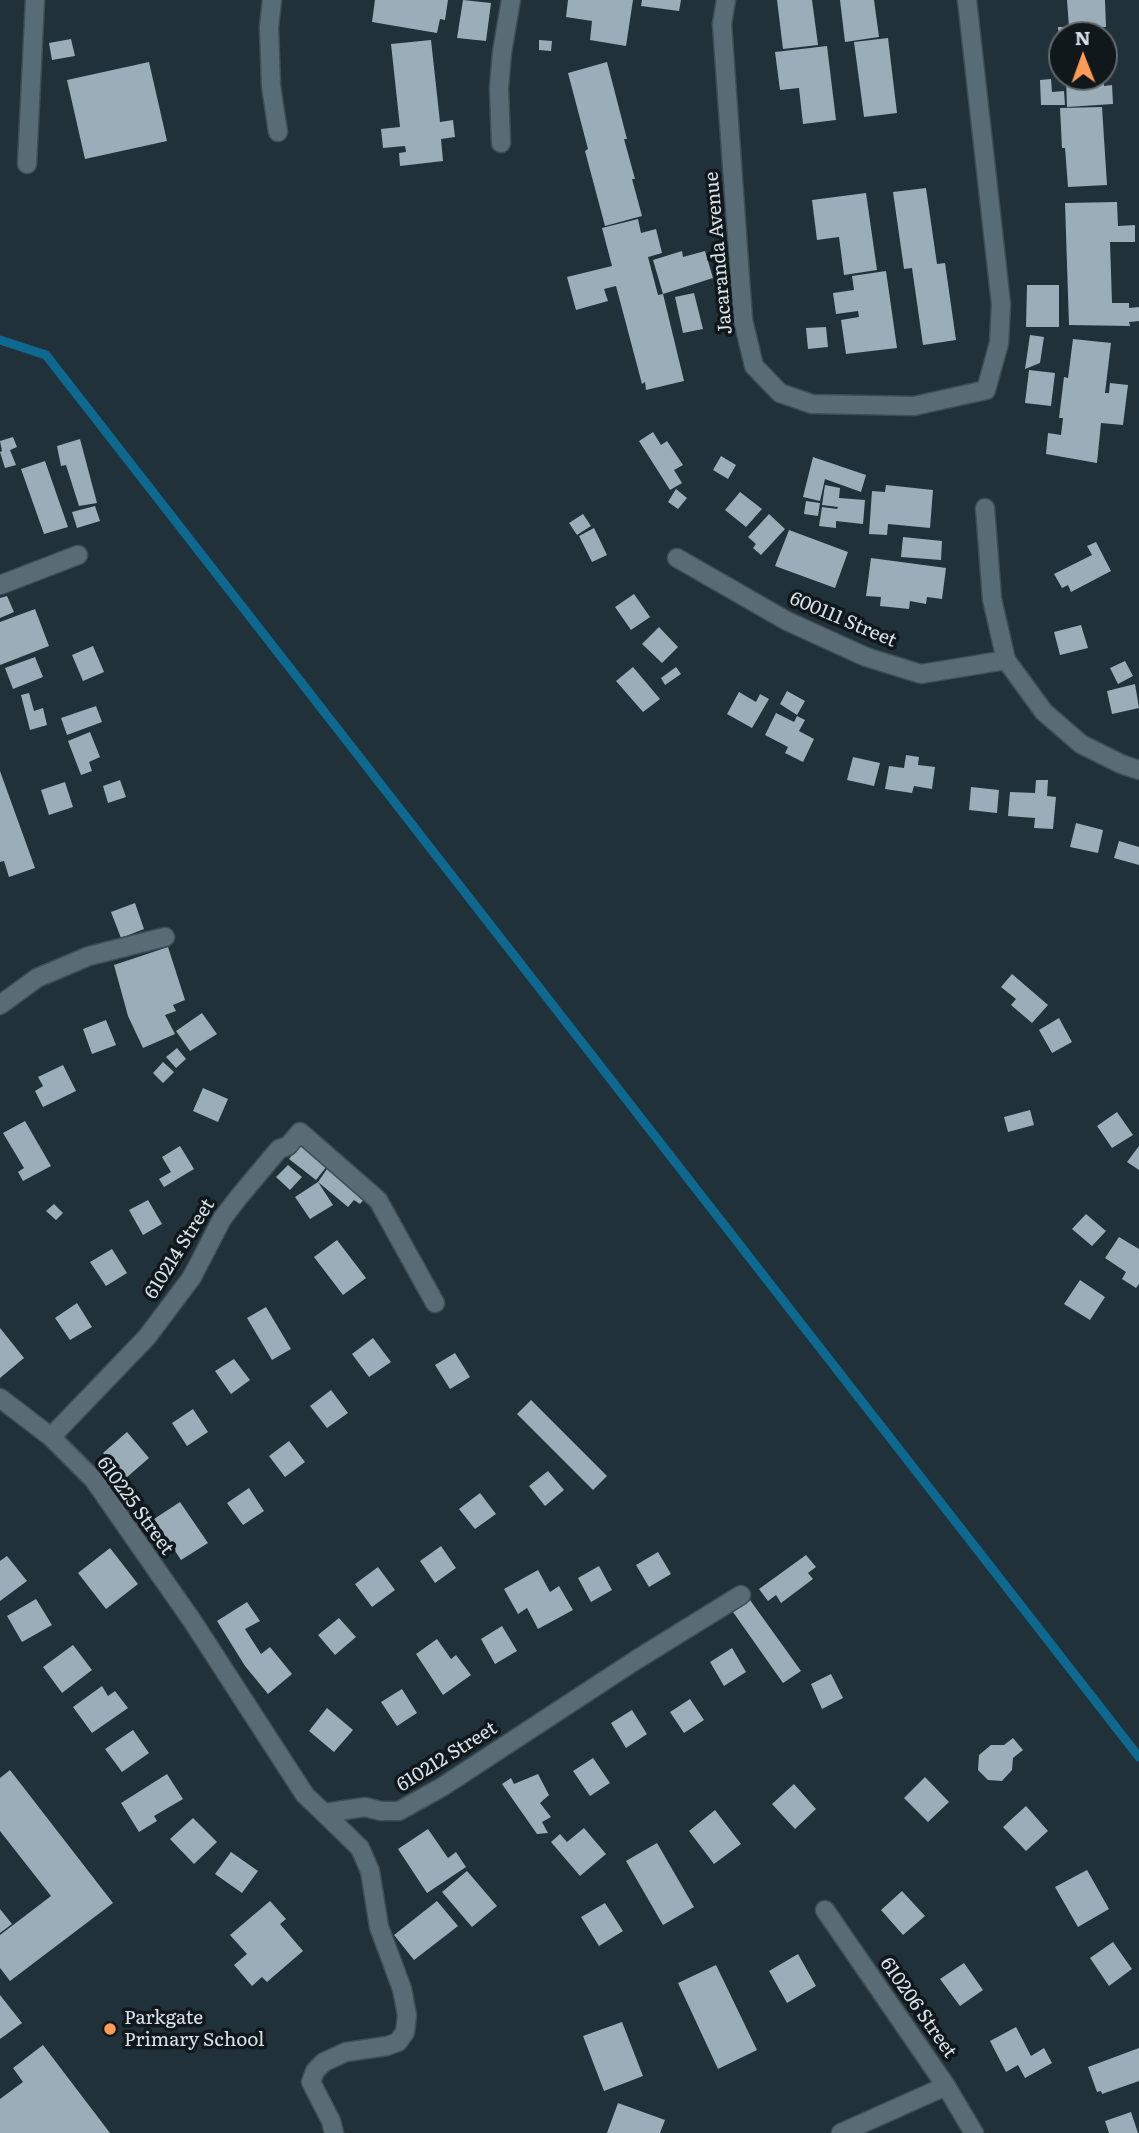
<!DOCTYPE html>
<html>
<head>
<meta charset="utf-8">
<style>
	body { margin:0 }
	#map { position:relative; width:1139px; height:2133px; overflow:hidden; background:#20313a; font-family:Literata,serif }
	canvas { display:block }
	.north { position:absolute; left:1048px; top:21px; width:70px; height:70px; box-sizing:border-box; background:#10181c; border:2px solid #60696e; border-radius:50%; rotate:359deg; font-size:19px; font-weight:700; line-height:28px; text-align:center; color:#d8e3e9 }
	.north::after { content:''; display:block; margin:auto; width:24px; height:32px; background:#fe9c57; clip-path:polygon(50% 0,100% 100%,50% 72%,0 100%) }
</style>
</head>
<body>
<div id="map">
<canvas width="1139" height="2133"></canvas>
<div class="north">N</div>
</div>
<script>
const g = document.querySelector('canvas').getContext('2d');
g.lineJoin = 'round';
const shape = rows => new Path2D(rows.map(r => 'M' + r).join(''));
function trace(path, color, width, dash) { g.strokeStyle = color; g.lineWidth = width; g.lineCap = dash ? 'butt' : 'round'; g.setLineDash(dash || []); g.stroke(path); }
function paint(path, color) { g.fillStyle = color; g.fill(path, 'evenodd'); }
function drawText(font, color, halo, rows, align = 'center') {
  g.font = font + ' Literata,serif'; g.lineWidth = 7; g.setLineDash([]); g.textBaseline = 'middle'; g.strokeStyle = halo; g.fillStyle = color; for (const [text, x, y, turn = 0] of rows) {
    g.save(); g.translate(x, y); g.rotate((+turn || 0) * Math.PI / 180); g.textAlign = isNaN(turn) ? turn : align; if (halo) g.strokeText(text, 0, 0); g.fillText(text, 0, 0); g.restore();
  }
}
const stream = shape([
	[0,340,46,355,1139,1757]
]);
const building = shape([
	[375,0,448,0,445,20,440,19,437,33,372,22],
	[463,0,491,3,486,41,457,38],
	[568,0,633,0,626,46,590,40,592,21,566,17],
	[642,0,681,0,679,11,641,6],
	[777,0,812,0,818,45,783,49],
	[840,0,874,0,879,37,845,42],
	[1067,0,1105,0,1106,27,1102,27,1102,35,1062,35,1062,51,1060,51,1058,27,1069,27],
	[888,38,897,113,864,117,854,42],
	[71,39,75,56,52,60,49,43],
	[431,40,440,122,453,120,455,137,441,139,443,161,400,166,399,153,406,152,405,146,383,148,381,129,400,127,391,44],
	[539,40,552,41,551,51,539,50],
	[827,46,836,120,803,124,799,88,780,90,775,52],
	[149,62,167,141,85,159,67,80],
	[607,62,627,139,624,139,635,179,632,179,642,216,605,226,585,151,588,149,568,73],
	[1066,77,1104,77,1104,86,1112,85,1113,104,1067,107],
	[1051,79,1052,92,1064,91,1065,105,1041,105,1040,80],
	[1102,107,1107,185,1068,187,1065,148,1062,148,1060,108],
	[926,188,937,264,945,263,956,340,923,345,912,268,904,269,893,192],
	[866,193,877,270,844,275,839,237,817,240,812,200],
	[1117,202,1118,226,1135,225,1135,242,1110,242,1112,303,1129,303,1129,308,1139,307,1139,321,1129,322,1130,326,1069,325,1065,203],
	[638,219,641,233,656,229,662,253,648,257,658,295,663,294,684,381,646,390,645,382,642,384,616,286,604,289,608,301,576,310,567,277,612,266,602,228],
	[682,251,683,257,705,251,713,278,663,294,653,260],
	[886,271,897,348,846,354,841,320,859,317,858,311,836,314,833,293,854,290,852,276],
	[1027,285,1059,285,1059,327,1026,327],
	[694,293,703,329,683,333,675,297],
	[826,327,828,347,808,349,806,328],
	[1030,335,1044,337,1040,363,1025,369],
	[1073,339,1111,343,1105,393,1109,393,1110,383,1128,385,1123,425,1101,423,1097,463,1046,454,1048,433,1061,435,1063,418,1059,418,1064,377,1068,378],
	[1029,370,1055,373,1051,406,1025,403],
	[653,432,661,445,667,441,683,465,674,470,682,483,670,490,639,441],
	[13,437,17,447,10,450,16,465,5,468,0,452,2,451,0,441],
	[80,439,97,503,79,506,66,465,61,466,57,446],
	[721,456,736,465,728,479,713,470],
	[813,457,866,475,861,492,825,479,820,501,803,497],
	[45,461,68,527,44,534,21,469],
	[825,485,840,488,839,498,865,500,863,524,836,521,836,528,819,526,822,507,837,509,838,507,822,505],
	[886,485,933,490,930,528,888,524,887,535,869,534,872,491,885,492],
	[676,489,687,498,678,509,668,502],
	[740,492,762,509,746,527,725,510],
	[806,501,820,503,818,516,804,514],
	[95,506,100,521,77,528,72,512],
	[583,514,591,526,577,535,569,523],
	[769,514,785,529,761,555,753,548,756,544,748,537],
	[594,528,607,555,592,562,579,536],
	[789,530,848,552,835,588,775,566],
	[903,537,942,541,941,560,901,557],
	[1096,542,1111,571,1071,592,1068,585,1062,588,1054,574,1092,555,1087,546],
	[871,558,946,568,942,599,927,597,926,604,910,601,909,609,880,606,881,597,866,596],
	[634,594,650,617,631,630,615,607],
	[7,596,14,612,0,618,0,598],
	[35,609,49,646,0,665,0,622],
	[1081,625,1088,648,1060,655,1054,632],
	[659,627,678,647,662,663,642,644],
	[93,646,104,672,83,681,72,655],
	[35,657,43,677,13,689,5,668],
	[1125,661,1133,676,1118,684,1110,668],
	[633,667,660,699,643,712,616,681],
	[676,667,681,674,665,685,661,678],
	[1135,684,1139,708,1112,714,1107,691],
	[787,691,805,701,797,715,780,704],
	[739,692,756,702,760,694,769,699,752,728,727,714],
	[29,693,34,711,43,708,47,725,30,730,21,695],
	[96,706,102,722,67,735,61,718],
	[776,713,794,722,797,716,805,720,799,731,814,739,803,762,785,753,788,747,765,735],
	[90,732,100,757,89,762,92,771,81,775,68,741],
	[906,755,919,757,918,765,935,767,932,789,914,786,912,793,885,789,889,766,904,768],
	[853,757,880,763,874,786,847,780],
	[0,771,35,868,9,877,4,861,0,862],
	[120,780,126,797,108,803,103,786],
	[1036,780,1048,780,1047,796,1056,797,1053,829,1034,828,1035,818,1008,816,1010,792,1035,793],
	[65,782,73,807,49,815,41,790],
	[971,787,999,790,997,813,969,810],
	[1076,823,1103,830,1098,853,1070,847],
	[1119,841,1139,847,1139,865,1114,858],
	[135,903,144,929,121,938,111,912],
	[168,947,185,1000,173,1005,176,1011,165,1015,175,1034,143,1048,128,1016,114,965],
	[1012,974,1048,1005,1032,1023,1011,1005,1016,999,1001,987],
	[202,1013,217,1034,190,1051,176,1031],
	[1059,1018,1072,1042,1052,1053,1039,1030],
	[106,1020,116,1045,92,1054,83,1029],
	[177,1048,186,1059,176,1068,166,1057],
	[163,1062,174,1072,163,1083,153,1073],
	[63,1065,76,1091,43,1107,35,1091,43,1086,38,1077],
	[203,1088,228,1099,218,1122,193,1111],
	[1030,1110,1034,1125,1008,1132,1004,1117],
	[1117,1112,1133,1135,1112,1148,1097,1126],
	[25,1121,51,1166,23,1181,18,1172,24,1168,3,1133],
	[301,1144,327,1166,316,1180,289,1159],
	[180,1146,194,1169,164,1187,159,1179,171,1172,162,1157],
	[1139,1146,1139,1170,1127,1162],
	[288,1165,302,1177,290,1190,276,1177],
	[329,1166,366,1197,360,1204,354,1200,348,1207,318,1182,333,1205,310,1219,295,1197,318,1182],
	[148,1200,162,1224,143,1235,129,1210],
	[54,1204,63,1213,56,1220,46,1211],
	[1086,1214,1106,1231,1092,1246,1072,1229],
	[1119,1237,1139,1249,1139,1284,1136,1288,1122,1279,1126,1272,1105,1258],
	[337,1240,366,1278,343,1295,314,1257],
	[112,1249,127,1273,106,1286,90,1262],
	[1080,1280,1105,1297,1090,1320,1064,1304],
	[77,1303,92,1327,70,1340,55,1318],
	[266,1307,291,1349,272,1360,247,1318],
	[0,1328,24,1358,0,1378],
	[373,1338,391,1362,369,1377,352,1354],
	[455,1353,470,1377,450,1389,435,1365],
	[234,1359,250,1380,231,1394,215,1371],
	[331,1390,348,1413,327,1428,310,1406],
	[531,1400,607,1476,593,1490,517,1414],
	[193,1409,208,1432,187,1446,172,1423],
	[127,1432,149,1458,126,1478,103,1453],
	[289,1441,305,1462,285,1477,269,1456],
	[548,1471,564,1490,545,1506,529,1486],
	[249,1488,264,1511,243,1525,227,1503],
	[480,1493,496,1514,475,1529,459,1509],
	[180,1502,208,1543,181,1560,154,1519],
	[441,1546,456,1568,435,1583,420,1561],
	[110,1548,138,1584,106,1609,78,1573],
	[658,1552,671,1574,649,1587,636,1565],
	[806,1555,816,1567,808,1573,813,1579,781,1603,776,1595,768,1601,759,1589],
	[7,1556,27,1581,0,1601,0,1561],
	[599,1566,612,1590,591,1602,578,1578],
	[378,1567,395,1590,372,1607,355,1584],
	[538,1570,550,1592,559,1586,573,1610,538,1629,527,1608,518,1614,504,1589],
	[36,1599,52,1625,22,1642,7,1616],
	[750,1600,801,1671,783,1683,733,1612],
	[247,1602,260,1621,245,1629,261,1654,270,1647,292,1674,268,1694,245,1666,217,1621],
	[339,1618,356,1637,335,1655,318,1635],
	[502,1626,517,1651,495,1664,481,1639],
	[437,1639,451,1659,456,1655,471,1675,443,1695,416,1654],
	[73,1645,92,1670,62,1693,43,1667],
	[732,1648,746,1672,724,1686,710,1662],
	[831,1674,843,1698,822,1709,811,1684],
	[102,1686,108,1696,115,1691,128,1708,92,1733,73,1707],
	[402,1689,417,1713,397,1726,381,1702],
	[690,1699,704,1720,684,1733,670,1712],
	[327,1708,353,1730,334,1752,309,1731],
	[632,1710,647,1734,626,1748,611,1723],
	[133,1730,149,1753,122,1772,105,1749],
	[1013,1738,1023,1750,1013,1758,1012,1770,1002,1781,988,1780,978,1770,979,1755,991,1745,1004,1745],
	[593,1758,610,1783,590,1796,573,1771],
	[10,1770,113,1903,10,1981,0,1968,0,1935,51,1896,0,1831,0,1778],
	[167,1774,183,1799,154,1816,157,1821,139,1832,121,1803],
	[538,1774,549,1795,540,1803,551,1817,542,1822,548,1833,537,1834,502,1784,511,1778,514,1784],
	[925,1777,949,1802,928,1822,904,1798],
	[794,1784,816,1809,795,1829,772,1804],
	[1026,1806,1048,1831,1026,1851,1003,1827],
	[715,1810,741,1844,714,1864,689,1831],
	[193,1818,217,1842,194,1864,170,1839],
	[584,1828,606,1854,580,1876,551,1842,560,1834,567,1842],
	[428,1829,448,1858,456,1852,466,1867,427,1893,398,1849],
	[657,1843,694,1907,663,1925,626,1861],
	[231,1852,258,1871,242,1893,215,1874],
	[1087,1870,1109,1909,1078,1927,1055,1887],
	[467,1871,497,1906,472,1927,442,1892],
	[902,1891,925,1916,903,1935,881,1910],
	[270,1901,286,1919,280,1924,303,1951,267,1982,262,1977,252,1986,234,1965,247,1954,230,1935],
	[437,1901,458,1926,414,1960,394,1935],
	[605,1903,623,1931,599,1946,581,1917],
	[0,1909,12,1924,0,1933],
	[1113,1942,1132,1969,1109,1986,1090,1958],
	[798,1954,816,1986,787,2003,769,1971],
	[964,1963,983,1990,960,2006,940,1979],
	[716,1965,757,2050,718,2069,678,1983],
	[0,1995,22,2023,0,2039],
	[622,2022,643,2076,604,2091,583,2036],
	[1016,2027,1031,2056,1044,2048,1052,2063,1025,2078,1018,2065,1006,2072,990,2041],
	[43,2045,110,2133,0,2133,0,2099,23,2082,13,2068],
	[1139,2048,1139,2081,1102,2094,1101,2091,1097,2092,1088,2067],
	[618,2103,665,2120,660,2133,607,2133],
	[1131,2112,1138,2133,1109,2133,1105,2121]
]);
const minor = shape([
	[272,0,269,27,271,86,278,132],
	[726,0,722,24,743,320,754,366,780,393,812,404,914,406,986,390,999,343,1001,304,967,0],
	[501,143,499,88,502,52,511,0],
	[27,164,35,0],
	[985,508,992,599,1006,660,1044,712,1081,744,1121,764,1139,770],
	[677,558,787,621,866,657,921,674,1006,660],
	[0,585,78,555],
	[0,1005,37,978,89,956,165,937],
	[0,1398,51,1437,94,1480,193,1622,305,1795,324,1813,365,1807,381,1811,399,1811,442,1787,636,1660,741,1595],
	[51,1437,147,1337,192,1277,222,1219,238,1198,279,1149,288,1146,300,1132,378,1200,435,1303],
	[324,1813,360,1848,370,1871,379,1927,402,1989,407,2015,405,2032,398,2042,387,2046,346,2052,324,2062,315,2071,311,2082,331,2121,334,2133],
	[825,1910,946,2086,974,2133],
	[841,2133,946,2086]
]);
const markers = [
	[110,2029,7,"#fe9c57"]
];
const streetNames = [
	["Jacaranda Avenue",719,253,-95],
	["600111 Street",843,620,23],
	["610214 Street",180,1249,-58],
	["610225 Street",135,1506,54],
	["610212 Street",447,1757,-32],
	["610206 Street",918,2008,55]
];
const poiNames = [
	["Parkgate",124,2018],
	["Primary School",124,2040]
];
trace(stream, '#0d6990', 9);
paint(building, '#9aadb9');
trace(minor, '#3f4e55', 21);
trace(minor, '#596c76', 18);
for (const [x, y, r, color] of markers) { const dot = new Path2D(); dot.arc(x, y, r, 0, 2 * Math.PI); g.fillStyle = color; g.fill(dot); trace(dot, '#10181c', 2.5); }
drawText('19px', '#d8e3e9', '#10181c', streetNames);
drawText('19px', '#d8e3e9', '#10181c', poiNames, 'left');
</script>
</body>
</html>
